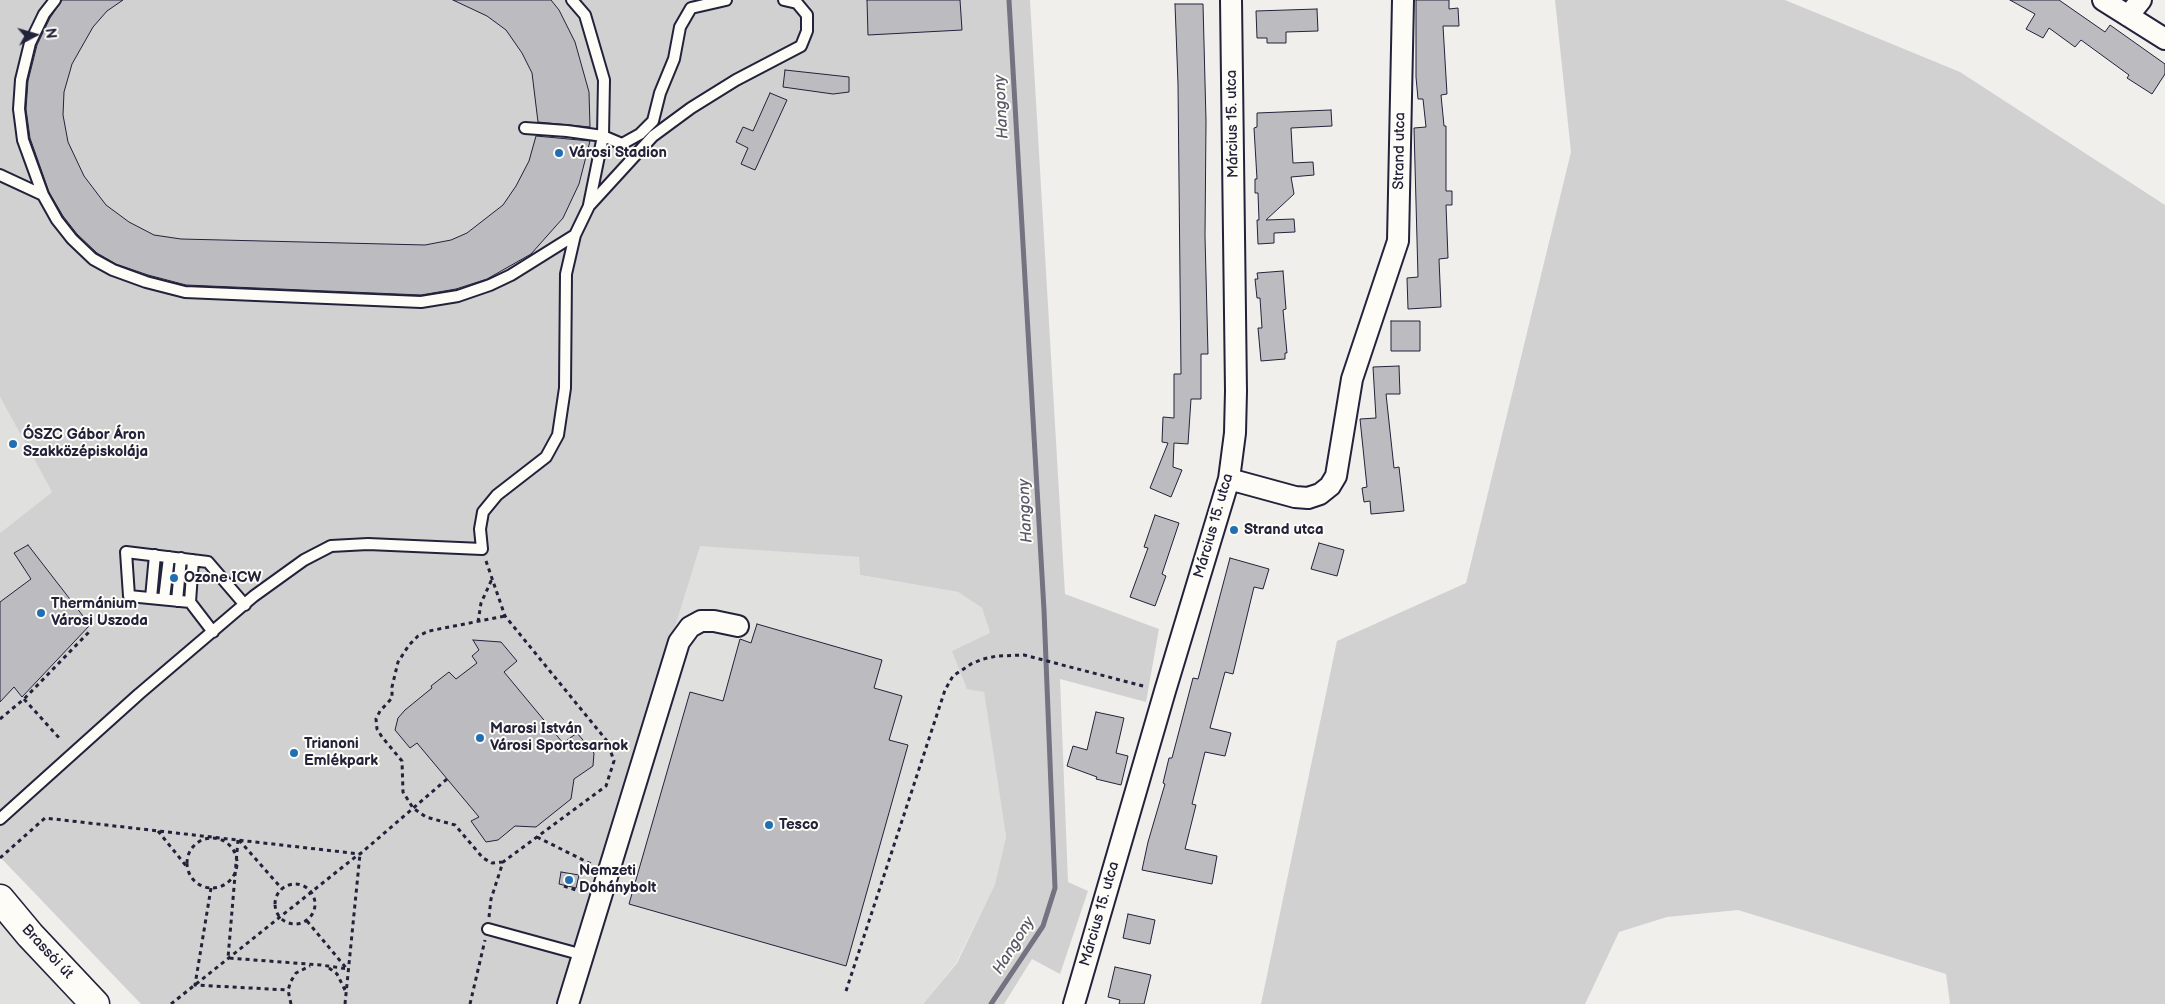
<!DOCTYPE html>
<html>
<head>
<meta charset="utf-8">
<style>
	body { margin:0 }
	#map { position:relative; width:2165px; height:1004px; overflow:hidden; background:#f0efec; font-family:"Balsamiq Sans",sans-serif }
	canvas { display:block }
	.north { position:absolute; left:10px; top:10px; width:50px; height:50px; -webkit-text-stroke:4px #fdfcf7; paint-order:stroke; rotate:84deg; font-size:14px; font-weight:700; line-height:20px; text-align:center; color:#22223b }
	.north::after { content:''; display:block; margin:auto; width:18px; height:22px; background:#22223b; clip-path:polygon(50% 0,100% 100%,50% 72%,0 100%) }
</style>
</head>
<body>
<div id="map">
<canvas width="2165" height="1004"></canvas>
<div class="north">N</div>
</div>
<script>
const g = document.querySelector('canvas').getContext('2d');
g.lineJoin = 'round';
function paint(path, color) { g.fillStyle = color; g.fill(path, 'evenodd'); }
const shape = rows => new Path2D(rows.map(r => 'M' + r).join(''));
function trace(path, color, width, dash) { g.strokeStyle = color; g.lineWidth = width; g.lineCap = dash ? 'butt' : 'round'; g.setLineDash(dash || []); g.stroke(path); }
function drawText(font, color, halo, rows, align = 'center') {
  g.font = font + ' "Balsamiq Sans",sans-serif'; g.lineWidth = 4; g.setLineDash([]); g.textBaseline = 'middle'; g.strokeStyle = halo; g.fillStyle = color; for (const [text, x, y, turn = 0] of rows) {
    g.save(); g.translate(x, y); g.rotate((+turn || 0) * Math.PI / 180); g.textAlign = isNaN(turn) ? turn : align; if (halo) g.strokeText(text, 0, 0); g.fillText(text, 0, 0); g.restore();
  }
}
const built = shape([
	[0,397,52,492,0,533],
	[700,545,859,557,860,575,958,592,982,608,990,633,984,691,1006,837,995,884,956,963,923,1004,559,1004],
	[0,921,1,923,76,1004,0,1004]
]);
const green = shape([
	[0,0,1030,0,1065,594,1159,629,1146,702,1060,679,1068,882,1088,891,1060,974,1032,959,1004,1004,923,1004,957,963,995,884,1006,837,984,692,967,689,952,651,990,633,982,608,958,592,860,575,859,557,700,546,559,1004,141,1004,0,857,0,533,52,492,0,397],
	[1555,0,1785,0,1960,72,2165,205,2165,1004,1950,1004,1946,974,1738,910,1667,917,1619,932,1585,1004,1261,1004,1337,641,1466,583,1571,152]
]);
const stream = shape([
	[991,1004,1043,926,1055,888,1044,610,1009,0]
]);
const building = shape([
	[62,0,123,0,107,11,93,27,72,64,64,92,63,115,68,142,84,176,106,205,129,222,154,235,181,239,425,245,451,240,467,233,503,205,516,186,529,161,536,136,590,141,579,184,563,218,531,254,487,279,456,289,421,295,186,285,148,275,116,264,97,253,77,234,63,216,49,192,30,138,26,109,28,81,37,45,50,18,62,0],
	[453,0,551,0,559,10,575,42,589,92,590,127,538,122,532,73,522,53,506,30,487,16,453,0],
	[867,0,960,0,962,30,868,35,867,0],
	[1416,0,1449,0,1449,9,1458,8,1459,26,1443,26,1447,94,1441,95,1444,126,1446,126,1446,191,1452,191,1452,205,1446,205,1448,258,1439,259,1441,307,1408,309,1407,278,1418,277,1414,128,1426,127,1423,99,1418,99,1416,77,1416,0],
	[2010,0,2059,0,2105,32,2110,25,2165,64,2165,74,2152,94,2127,78,2129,75,2081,40,2075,47,2049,28,2043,38,2026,29,2035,14,2010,0],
	[1175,4,1203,4,1206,121,1205,236,1208,354,1201,354,1201,399,1191,399,1188,444,1174,443,1173,467,1182,470,1171,497,1150,488,1168,443,1162,442,1163,417,1174,418,1174,374,1181,374,1178,84,1175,4],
	[1317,9,1318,31,1286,32,1286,43,1267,43,1267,38,1257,38,1256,11,1317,9],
	[785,70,849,77,849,92,833,94,783,87,785,70],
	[770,93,787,100,755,170,741,164,748,148,736,142,743,127,753,131,770,93],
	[1331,110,1332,126,1291,128,1293,163,1313,162,1314,175,1291,177,1294,194,1266,220,1294,219,1295,232,1274,233,1274,243,1258,244,1257,220,1259,220,1258,193,1255,193,1255,179,1257,179,1254,128,1257,127,1257,113,1331,110],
	[1283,271,1286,309,1283,310,1287,353,1285,353,1285,359,1261,361,1258,328,1262,328,1260,298,1257,298,1255,279,1258,279,1257,273,1283,271],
	[1391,321,1420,321,1420,351,1391,351,1391,321],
	[1399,366,1400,394,1386,394,1394,468,1399,467,1404,511,1371,514,1370,501,1364,502,1362,488,1367,487,1360,419,1376,418,1373,367,1399,366],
	[1155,515,1179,523,1162,574,1166,576,1155,606,1130,597,1148,548,1144,547,1155,515],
	[1319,543,1344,550,1337,576,1311,569,1319,543],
	[28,545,90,625,22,697,14,687,0,702,0,602,31,579,14,553,28,545],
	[1230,558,1269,569,1263,589,1254,587,1233,674,1225,672,1210,728,1231,733,1225,756,1205,752,1192,804,1196,805,1185,849,1217,856,1212,884,1142,870,1148,842,1165,784,1163,783,1169,758,1172,758,1193,678,1198,679,1230,558],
	[757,624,882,660,874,688,902,696,889,740,908,745,846,966,629,904,690,692,723,701,740,639,751,643,757,624],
	[473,640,501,642,517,661,504,672,563,743,577,733,594,753,593,766,574,779,571,799,536,827,515,826,498,840,486,842,471,821,479,817,417,743,410,748,395,730,398,718,405,710,432,688,431,686,449,672,456,679,477,663,472,656,479,650,473,640],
	[1096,712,1124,718,1116,753,1128,756,1121,785,1096,779,1097,777,1067,766,1073,746,1087,750,1096,712],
	[561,872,579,875,576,888,559,884,561,872],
	[1128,914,1155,920,1150,944,1123,938,1128,914],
	[1115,967,1151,975,1144,1004,1119,1004,1120,1000,1108,997,1115,967]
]);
const path = shape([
	[486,561,505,616,607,741,614,761,606,786,503,862,491,899,489,917],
	[478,622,481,603,492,579],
	[24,699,61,740],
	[0,719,24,699,89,632],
	[158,831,187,867],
	[537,837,593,865],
	'187 863a25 25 0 1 1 50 0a25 25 0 1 1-50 0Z',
	[238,840,228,958,321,965,348,969],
	[239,840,282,889],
	[0,858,45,818,360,854,447,779],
	[503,862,492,863,483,858,455,825,426,817,413,808,403,792,402,761,382,737,377,729,376,719,380,711,392,698,392,687,398,662,409,645,418,636,429,631,505,616],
	'275 904a20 20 0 1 1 40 0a20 20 0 1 1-40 0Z',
	[564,886,585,893],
	[211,888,195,985,288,990],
	[307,921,347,969],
	[329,968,337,974,345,990],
	[846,991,945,690,953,676,971,664,983,659,997,656,1024,655,1147,687],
	[171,1004,359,854],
	[291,1004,288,990,291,981,296,973,310,966],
	[345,1004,360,854],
	[470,1004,485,940]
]);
const service = shape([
	[55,0,44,14,30,43,21,80,19,109,23,140,43,195,57,220,72,239,93,259,113,270,146,282,185,292,421,302,458,296,490,285,511,275,575,235],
	[572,0,585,15,604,80,603,136,589,205],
	[525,128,567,131,603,136,622,144,640,134,653,121,660,93,674,59,680,27,691,8,726,0],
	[0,175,43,195],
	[151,598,155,555],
	[164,599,169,557],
	[177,601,181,558],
	[190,602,193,560],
	[213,632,190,602,129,596,126,552,208,562,245,605],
	[0,819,139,694,254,596,304,560,331,546,368,544,482,549,480,529,483,512,497,495,546,457,558,435,565,388,566,274,575,235,589,206,653,136,691,108,736,80,801,46,807,31,807,15,797,3,784,0],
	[488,929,583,955]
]);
const minor = shape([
	[2103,0,2165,39],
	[2128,16,2141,0],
	[1229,479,1295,497,1308,498,1320,494,1330,486,1336,476,1352,379,1398,241,1403,0],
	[568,1004,679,642,690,627,701,621,714,621,738,626],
	[1074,1004,1165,691,1229,479,1235,433,1236,391,1231,0]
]);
const primary = shape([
	[0,899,30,935,95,1004]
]);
const markers = [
	[559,153,5,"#1f6fb2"],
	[13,444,5,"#1f6fb2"],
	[1234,530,5,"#1f6fb2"],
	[174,578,5,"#1f6fb2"],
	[41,613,5,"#1f6fb2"],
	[480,738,5,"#1f6fb2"],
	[294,753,5,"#1f6fb2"],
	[769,825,5,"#1f6fb2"],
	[569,880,5,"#1f6fb2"]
];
const streetNames = [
	["Március 15. utca",1233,124,-91],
	["Strand utca",1400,151,-89],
	["Március 15. utca",1214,526,-74],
	["Március 15. utca",1100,914,-74],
	["Brassói út",47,952,47]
];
const poiNames = [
	["Városi Stadion",569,153],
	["ÓSZC Gábor Áron",23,435],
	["Szakközépiskolája",23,452],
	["Strand utca",1244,530],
	["Ozone ICW",184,578],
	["Thermánium",51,604],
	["Városi Uszoda",51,621],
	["Marosi István",490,729],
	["Városi Sportcsarnok",490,746],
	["Trianoni",304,744],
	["Emlékpark",304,761],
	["Tesco",779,825],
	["Nemzeti",579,871],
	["Dohánybolt",579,888]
];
const waterNames = [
	["Hangony",1002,107,-93],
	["Hangony",1026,511,-93],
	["Hangony",1014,946,-58]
];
paint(built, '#e0e0df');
paint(green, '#d2d1d1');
trace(stream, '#737381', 5);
paint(building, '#bcbcc0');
trace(building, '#22223b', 1);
trace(service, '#22223b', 14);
trace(minor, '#22223b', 24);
trace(primary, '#22223b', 31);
trace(path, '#22223b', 3, [4, 4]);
trace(service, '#fdfcf7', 10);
trace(minor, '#fdfcf7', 20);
trace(primary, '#fdfcf7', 28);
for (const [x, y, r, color] of markers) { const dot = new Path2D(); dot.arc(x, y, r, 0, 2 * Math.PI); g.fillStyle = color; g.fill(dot); trace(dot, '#fdfcf7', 2); }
drawText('15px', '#22223b', '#fdfcf7', streetNames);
drawText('bold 15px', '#22223b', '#fdfcf7', poiNames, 'left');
drawText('italic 16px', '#58586a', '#fdfcf7', waterNames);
</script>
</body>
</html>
